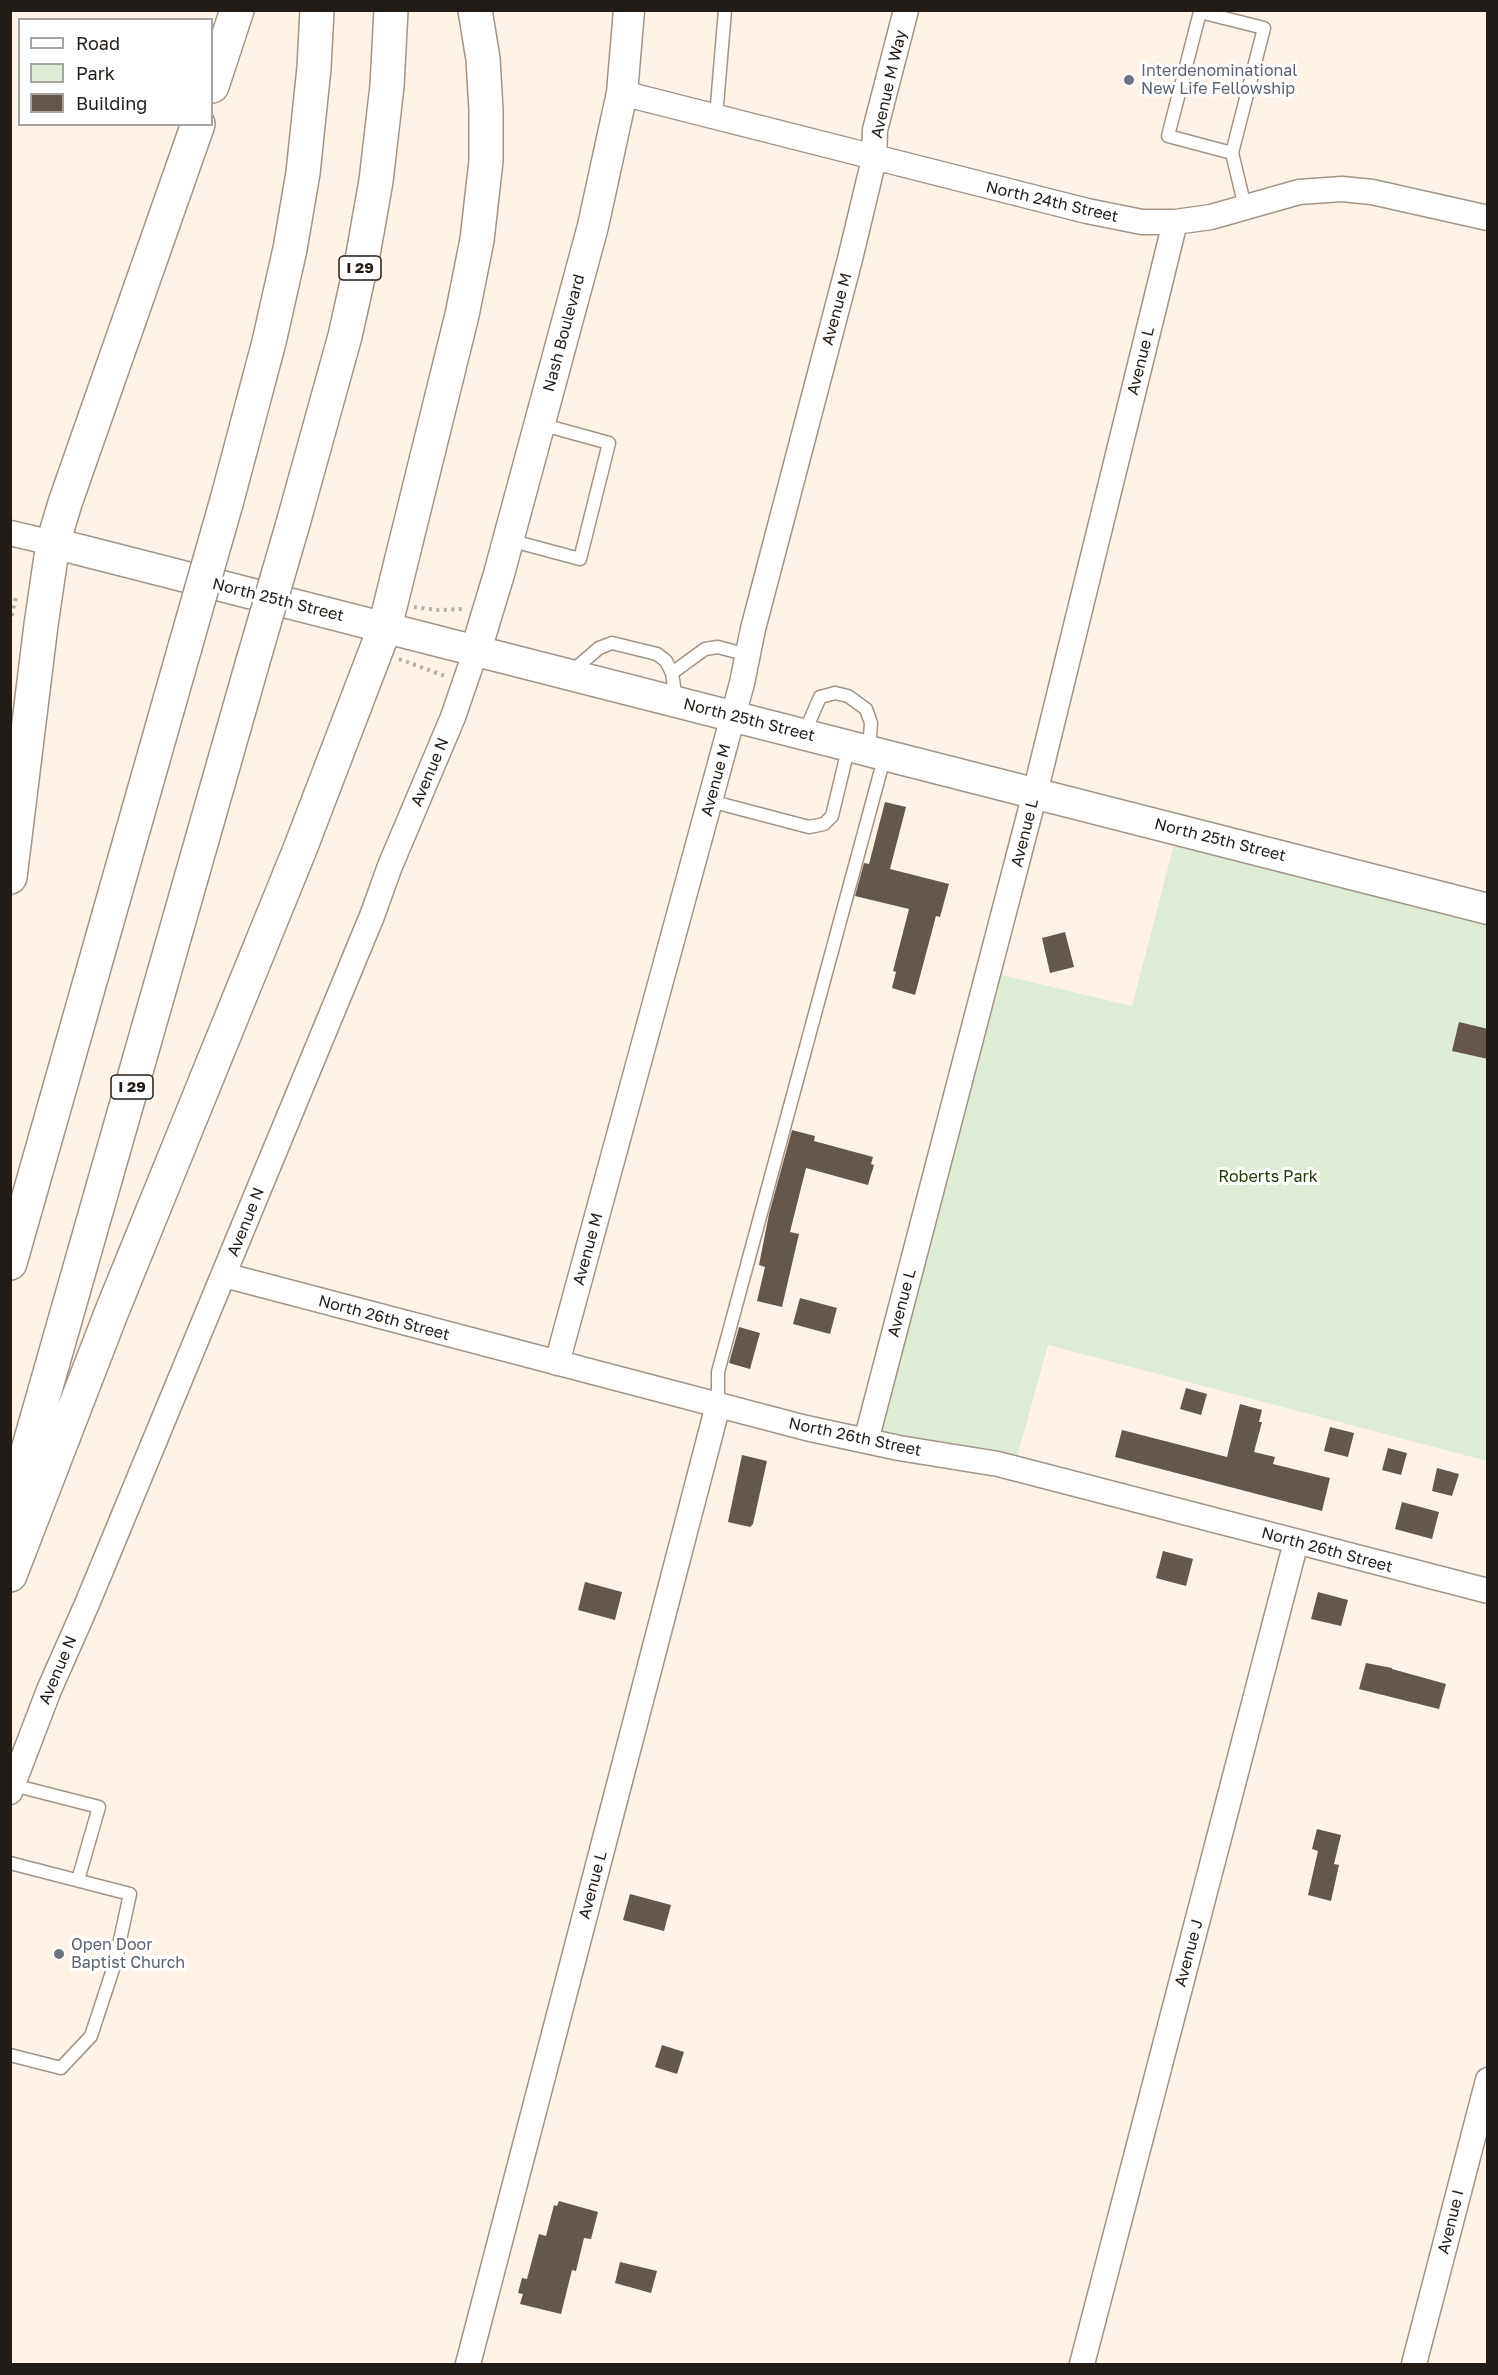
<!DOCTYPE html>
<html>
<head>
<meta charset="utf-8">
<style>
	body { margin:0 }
	#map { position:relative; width:1498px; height:2375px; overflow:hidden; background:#fff2e6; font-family:"Golos Text",sans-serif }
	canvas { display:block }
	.frame { position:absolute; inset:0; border:12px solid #211c17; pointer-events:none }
	.legend { position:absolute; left:18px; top:18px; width:195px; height:108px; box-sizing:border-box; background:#fff; border:2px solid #a6a4a2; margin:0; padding:8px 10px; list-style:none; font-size:18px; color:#211c17 }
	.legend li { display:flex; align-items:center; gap:12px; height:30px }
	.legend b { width:30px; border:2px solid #a6a4a2 }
</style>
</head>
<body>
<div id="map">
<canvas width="1498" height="2375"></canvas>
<div class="frame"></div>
<ul class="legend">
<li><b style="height:8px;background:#fff"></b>Road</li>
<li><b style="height:16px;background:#deecd5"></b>Park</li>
<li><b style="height:16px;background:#65574b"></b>Building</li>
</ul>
</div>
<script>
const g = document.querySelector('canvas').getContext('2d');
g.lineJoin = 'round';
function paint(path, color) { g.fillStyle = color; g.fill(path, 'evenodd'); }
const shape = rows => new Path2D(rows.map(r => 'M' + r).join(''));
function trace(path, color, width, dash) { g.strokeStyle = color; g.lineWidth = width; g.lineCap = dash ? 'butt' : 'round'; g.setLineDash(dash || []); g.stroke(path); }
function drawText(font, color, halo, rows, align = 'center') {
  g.font = font + ' "Golos Text",sans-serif'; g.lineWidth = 6; g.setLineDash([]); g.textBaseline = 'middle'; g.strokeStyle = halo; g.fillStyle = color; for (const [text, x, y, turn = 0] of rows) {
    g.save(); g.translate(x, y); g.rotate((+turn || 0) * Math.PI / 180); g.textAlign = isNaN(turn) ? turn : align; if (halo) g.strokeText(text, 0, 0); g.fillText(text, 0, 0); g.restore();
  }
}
const green = shape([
	[1178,829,1487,909,1487,1461,1048,1345,1014,1468,866,1441,989,972,1132,1006]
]);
const building = shape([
	[885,802,906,807,890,869,949,884,940,917,936,916,915,995,892,988,896,972,893,971,909,909,855,896,864,863,869,864],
	[1065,932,1074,967,1050,973,1042,938],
	[1459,1022,1488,1029,1488,1059,1452,1051],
	[792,1130,815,1136,814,1141,873,1157,871,1164,874,1165,868,1185,806,1168,790,1232,799,1234,782,1307,757,1301,765,1267,759,1265,769,1214],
	[800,1298,837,1308,830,1334,793,1324],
	[739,1327,760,1333,750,1369,729,1363],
	[1186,1388,1207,1394,1201,1415,1180,1409],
	[1240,1404,1262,1410,1259,1422,1262,1422,1254,1452,1275,1457,1273,1464,1330,1478,1322,1511,1115,1457,1122,1430,1227,1457],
	[1330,1427,1354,1433,1348,1457,1324,1451],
	[1388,1448,1407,1453,1401,1475,1382,1470],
	[742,1455,767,1461,753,1524,750,1527,728,1522],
	[1437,1468,1459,1474,1452,1496,1432,1491],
	[1402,1502,1439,1512,1432,1539,1395,1529],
	[1163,1551,1193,1559,1186,1586,1156,1578],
	[585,1582,622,1592,615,1620,578,1610],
	[1318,1592,1348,1600,1341,1626,1311,1619],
	[1366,1663,1392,1668,1392,1669,1446,1684,1439,1709,1359,1689],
	[1317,1829,1341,1835,1334,1864,1339,1865,1331,1901,1308,1895,1318,1851,1312,1849],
	[630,1894,671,1905,664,1931,623,1920],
	[662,2045,684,2052,677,2074,655,2067],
	[559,2201,598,2212,591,2239,584,2238,576,2271,572,2270,561,2314,520,2304,523,2294,518,2293,522,2278,527,2279,539,2234,546,2236,554,2205,557,2206],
	[620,2262,657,2271,651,2293,615,2283]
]);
const path = shape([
	[414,607,438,610,464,609],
	[10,623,16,597],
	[399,659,445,676]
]);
const service = shape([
	[716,117,725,10],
	[1232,153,1168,136,1200,12,1264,28,1232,153,1245,207],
	[509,540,580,559,609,443,540,424],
	[570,673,599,648,612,643,657,654,666,661,672,673,676,700],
	[672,673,705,649,718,647,748,655],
	[804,734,820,697,835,693,848,696,866,709,871,723,869,750],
	[710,801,809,827,824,824,832,816,849,745],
	[718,1405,718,1372,885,755],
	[13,1785,99,1807,78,1880],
	[10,1863,130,1894,115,1963,91,2036,61,2068,10,2055]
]);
const minor = shape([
	[622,93,1087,211,1142,222,1175,222,1211,217,1299,192,1342,189,1372,192,1488,218],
	[10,533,53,543],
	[224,1275,806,1428,899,1448,998,1464,1488,1591],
	[557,1363,742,683,753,629,850,259,874,159,875,130,906,10],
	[866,1441,1035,793,1175,222],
	[10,1792,49,1690,87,1604,372,916,390,866,453,717,476,650],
	[468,2364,718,1405],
	[1082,2364,1296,1542],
	[1414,2364,1488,2080]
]);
const tertiary = shape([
	[53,543,1488,909],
	[476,650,499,574,593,226,622,93,629,10]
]);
const motorway = shape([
	[212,86,237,10],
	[227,500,269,342,290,249,303,173,314,68,317,10],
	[294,520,345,336,362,260,376,181,387,86,391,10],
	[10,877,41,625,53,543,65,503,198,124],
	[10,1263,185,647],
	[10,1513,253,661],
	[10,1575,112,1311,300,849,385,627,462,315,477,240,486,161,486,110,483,59,475,10]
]);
const motorwayBridge = shape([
	[185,647,227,500],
	[253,661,294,520]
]);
const markers = [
	[1129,80,6,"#6b7280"],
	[59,1954,6,"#6b7280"]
];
const shields = [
	[360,268,42],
	[132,1087,42]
];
const shieldNames = [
	["I 29",360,268],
	["I 29",132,1087]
];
const worshipNames = [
	["Interdenominational",1141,71],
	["New Life Fellowship",1141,89],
	["Open Door",71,1945],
	["Baptist Church",71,1963]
];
const streetNames = [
	["Avenue M Way",889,84,-77],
	["North 24th Street",1052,202,13],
	["Avenue M",837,309,-75],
	["Nash Boulevard",564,333,-75],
	["Avenue L",1141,361,-76],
	["North 25th Street",278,600,14],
	["North 25th Street",749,720,14],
	["Avenue N",430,772,-67],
	["Avenue M",716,780,-75],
	["Avenue L",1025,833,-76],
	["North 25th Street",1220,840,14],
	["Avenue N",246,1222,-68],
	["Avenue M",588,1249,-75],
	["Avenue L",902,1303,-75],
	["North 26th Street",384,1318,15],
	["North 26th Street",855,1437,12],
	["North 26th Street",1327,1550,15],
	["Avenue N",58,1670,-67],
	["Avenue L",593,1885,-75],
	["Avenue J",1189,1953,-75],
	["Avenue I",1451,2222,-76]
];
const parkNames = [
	["Roberts Park",1268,1177]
];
paint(green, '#deecd5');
paint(building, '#65574b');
trace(service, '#a39487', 15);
trace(minor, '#a39487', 27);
trace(tertiary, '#a39487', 33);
trace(motorway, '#a39487', 36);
trace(path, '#bbb0a6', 4, [3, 4.5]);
trace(service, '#fff', 12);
trace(minor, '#fff', 24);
trace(tertiary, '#fff', 30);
trace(motorway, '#fff', 33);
trace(motorwayBridge, '#a39487', 36, []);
trace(motorwayBridge, '#fff', 33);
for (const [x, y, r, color] of markers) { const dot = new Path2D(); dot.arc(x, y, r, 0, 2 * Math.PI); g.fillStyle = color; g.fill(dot); trace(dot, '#fff', 2); }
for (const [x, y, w] of shields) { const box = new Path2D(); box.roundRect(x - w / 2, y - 12, w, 24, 4.5); g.fillStyle = '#fff'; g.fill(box); trace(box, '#211c17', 1.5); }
drawText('bold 15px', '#211c17', null, shieldNames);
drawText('16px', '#5b616d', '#fff', worshipNames, 'left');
drawText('16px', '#211c17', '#fff', streetNames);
drawText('16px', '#223b09', '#fff', parkNames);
</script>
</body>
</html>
